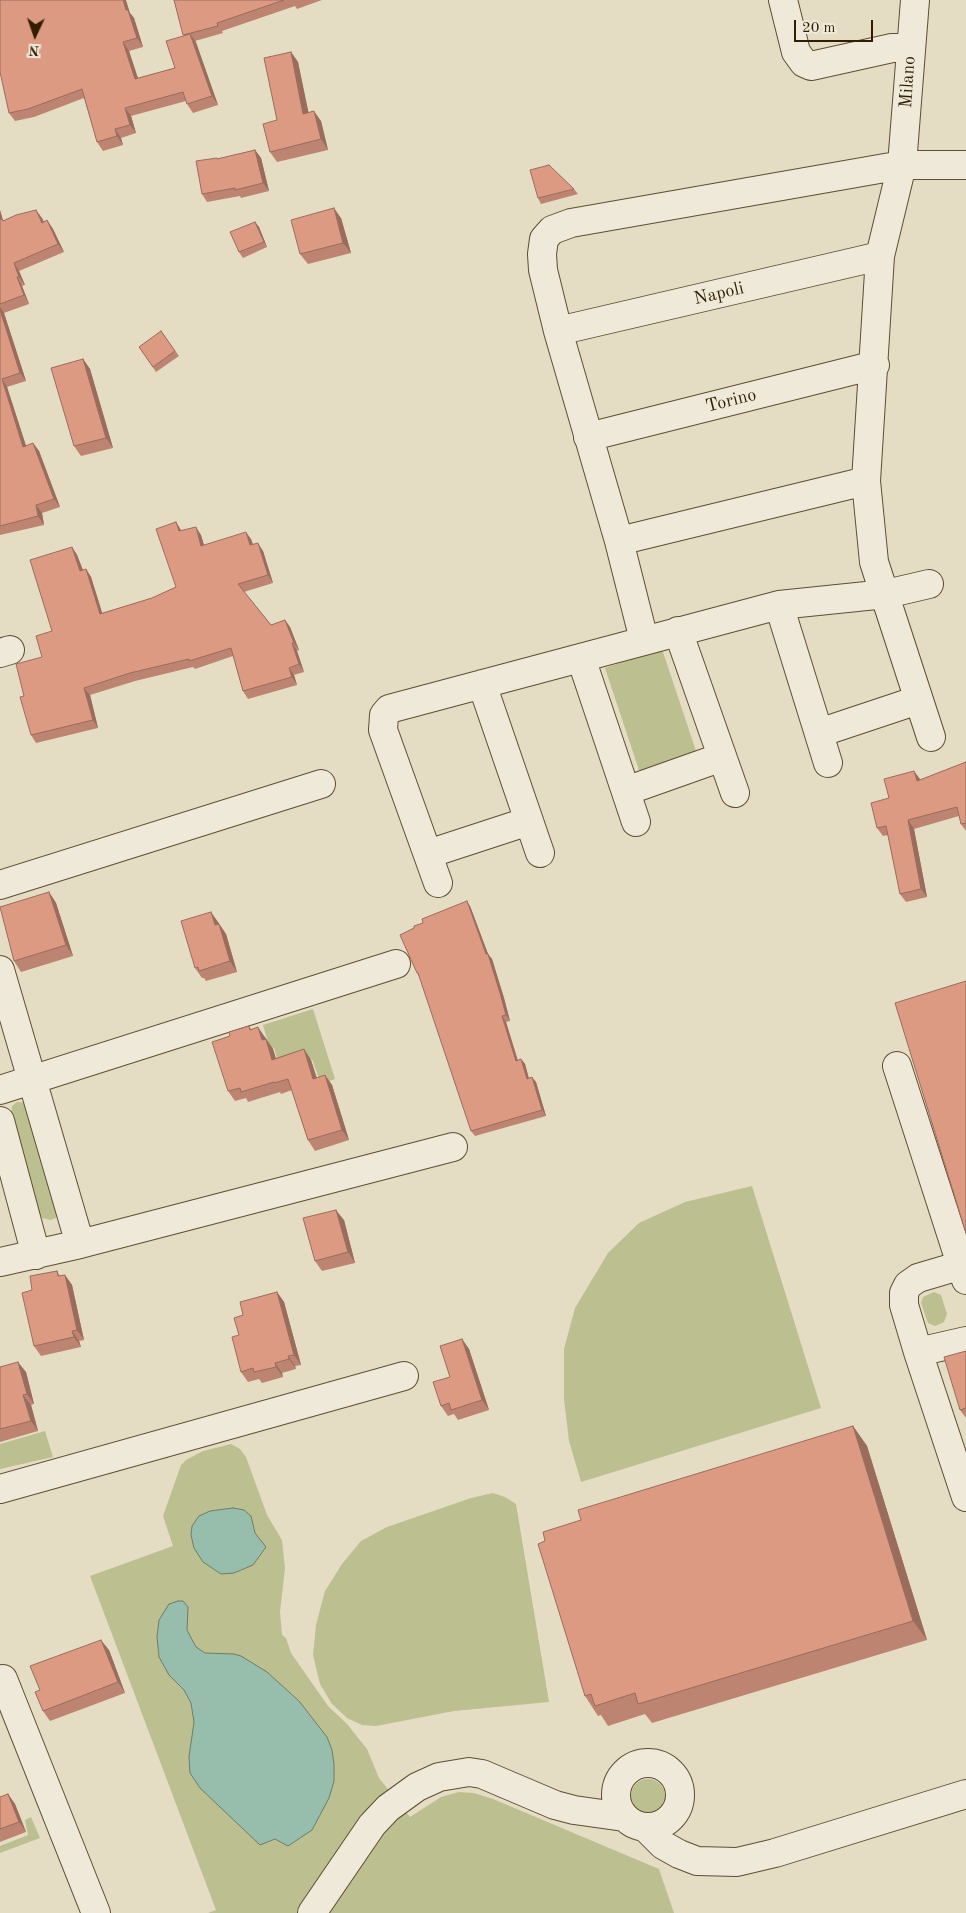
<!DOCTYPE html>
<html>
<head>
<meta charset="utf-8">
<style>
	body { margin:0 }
	#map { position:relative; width:966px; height:1913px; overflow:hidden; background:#e5ddc3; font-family:"Old Standard TT",serif }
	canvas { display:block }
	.north { position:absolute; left:10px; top:10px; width:50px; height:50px; -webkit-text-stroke:4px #eee9d8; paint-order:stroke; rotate:183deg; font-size:14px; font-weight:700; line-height:20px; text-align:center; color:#321d00 }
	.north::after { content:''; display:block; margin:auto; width:18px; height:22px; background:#321d00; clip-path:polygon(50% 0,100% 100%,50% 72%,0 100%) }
	.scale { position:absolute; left:794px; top:20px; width:79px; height:22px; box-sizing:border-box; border:2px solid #321d00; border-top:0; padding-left:6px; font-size:15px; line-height:18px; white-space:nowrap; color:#321d00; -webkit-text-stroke:4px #eee9d8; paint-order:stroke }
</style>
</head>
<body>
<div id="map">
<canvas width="966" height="1913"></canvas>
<div class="north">N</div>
<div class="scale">20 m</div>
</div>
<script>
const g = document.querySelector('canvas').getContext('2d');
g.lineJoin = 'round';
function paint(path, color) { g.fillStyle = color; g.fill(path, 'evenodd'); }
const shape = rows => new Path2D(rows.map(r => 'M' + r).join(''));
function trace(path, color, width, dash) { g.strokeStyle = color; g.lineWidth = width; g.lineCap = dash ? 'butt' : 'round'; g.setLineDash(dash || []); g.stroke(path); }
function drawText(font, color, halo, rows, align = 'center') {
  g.font = font + ' "Old Standard TT",serif'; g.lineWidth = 4; g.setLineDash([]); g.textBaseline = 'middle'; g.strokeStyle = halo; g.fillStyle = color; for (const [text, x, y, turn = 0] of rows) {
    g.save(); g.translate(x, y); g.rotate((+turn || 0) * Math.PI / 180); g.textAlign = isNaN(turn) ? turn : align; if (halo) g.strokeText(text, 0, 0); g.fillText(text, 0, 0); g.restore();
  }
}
const green = shape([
	[662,649,698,757,641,776,605,668],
	[313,1009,335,1079,321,1084,312,1059,280,1068,274,1048,270,1049,263,1025],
	[17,1102,27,1103,57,1214,57,1217,51,1220,42,1218,39,1212,11,1115,12,1106],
	[752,1186,821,1408,581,1482,569,1441,564,1399,564,1349,575,1308,608,1253,639,1223,685,1202],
	[934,1292,941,1295,947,1314,944,1322,935,1326,928,1323,921,1303,923,1297],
	[45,1431,53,1457,0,1469,0,1444],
	[231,1444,240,1449,246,1457,267,1515,282,1540,285,1568,280,1612,282,1635,286,1638,291,1653,328,1706,347,1724,367,1749,379,1778,410,1817,441,1797,459,1792,474,1793,493,1799,659,1869,674,1913,208,1913,216,1910,90,1576,173,1546,163,1516,181,1465,186,1460,203,1451],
	[493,1493,505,1497,516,1504,549,1702,454,1711,376,1726,362,1725,347,1718,332,1704,320,1684,313,1655,316,1625,325,1591,342,1564,361,1541,387,1527,471,1498],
	'631 1796a17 17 0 1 1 34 0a17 17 0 1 1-34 0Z',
	[31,1817,40,1838,0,1853,0,1846,28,1835,25,1820]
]);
const water = shape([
	[233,1508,244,1510,251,1516,255,1533,266,1547,253,1565,234,1573,221,1574,203,1562,194,1548,191,1535,192,1526,199,1516,210,1511,233,1508],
	[178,1601,183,1601,188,1607,187,1630,196,1647,205,1653,234,1654,241,1656,267,1672,299,1701,327,1737,332,1750,334,1764,334,1781,329,1798,312,1830,288,1846,275,1839,260,1845,200,1788,190,1773,189,1757,194,1722,191,1703,184,1690,169,1675,159,1657,157,1637,159,1620,169,1604,178,1601]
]);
const minor = shape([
	[783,0,796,52,804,63,811,66,892,48,911,48],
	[915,0,902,165,880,256,866,481,874,562,931,737],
	[558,331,880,256],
	[588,437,875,365],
	[619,541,866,481],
	[779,605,828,763],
	[678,631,735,793],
	[644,640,619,541,558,331,543,270,542,254,544,239,552,230,571,223,902,165,966,165],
	[0,653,10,650],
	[581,658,636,822],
	[482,684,540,853],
	[819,733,918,700],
	[626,791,722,757],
	[428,854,529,821],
	[438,883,383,730,384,715,389,709,779,605,886,594,929,584],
	[0,885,321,784],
	[0,970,80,1244],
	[897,1066,966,1280],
	[0,1090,396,964],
	[0,1121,36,1255],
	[0,1262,80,1244,453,1147],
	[962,1265,918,1278,908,1285,904,1293,904,1305,918,1352,966,1497],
	[918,1352,966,1341],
	[0,1489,404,1376],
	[3,1679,96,1913],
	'616 1795a32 32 0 1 1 64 0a32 32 0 1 1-64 0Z',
	[645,1827,663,1845,679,1854,697,1861,737,1862,775,1853,966,1794],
	[312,1913,372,1825,388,1808,417,1787,439,1777,469,1772,482,1774,555,1805,574,1810,624,1817]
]);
const wall = shape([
	[174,0,322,0,297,9,295,6,222,31,223,33,195,41,218,105,193,113,187,104,186,101,131,116,136,133,121,138,123,145,103,151,97,142,84,98,34,117,15,121,9,113,130,13,134,18,143,47,129,51,138,78,175,68,184,36],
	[291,52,298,62,308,113,321,121,328,150,277,162,270,152],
	[255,150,261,158,269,191,241,198,240,196,207,202,202,194,218,159],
	[574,189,578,194,541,204,538,198],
	[0,210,3,221,42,218,44,222,47,220,53,229,64,252,19,271,25,285,22,286,29,304,4,313,26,381,7,387,26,446,33,443,39,451,60,507,42,513,44,525,0,535],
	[341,218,351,253,308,264,300,254],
	[255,222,259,227,267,247,243,258,239,252],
	[161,331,179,356,156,372,139,347],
	[83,359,90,369,113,448,81,456,74,446],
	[181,531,201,535,204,545,251,539,253,545,263,551,273,583,244,592,271,625,285,620,290,627,299,650,297,651,304,672,294,675,297,685,248,699,243,691,233,656,195,669,193,667,135,681,90,695,98,728,36,743,31,735,24,696,42,657,52,631,72,547,77,555,83,570,86,569,91,577,102,613,152,598,176,587],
	[966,762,966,831,961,824,959,816,914,829,927,897,906,902,900,894,888,835,883,836,877,828,889,798,920,780],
	[49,892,56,903,73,956,21,972,14,961],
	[470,906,488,954,492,959,504,998,510,1021,506,1022,518,1060,521,1059,525,1064,529,1078,536,1082,546,1116,475,1136,471,1131,420,978,417,973],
	[218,922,226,934,237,972,206,981,204,978,202,978,195,968],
	[249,1026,251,1029,265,1037,273,1049,276,1058,304,1049,311,1060,317,1078,325,1075,332,1085,349,1140,315,1151,308,1140,292,1090,281,1094,280,1092,248,1102,246,1098,235,1101,228,1091],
	[344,1220,355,1263,322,1271,315,1261],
	[57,1271,60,1276,65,1275,72,1285,84,1340,79,1341,81,1347,41,1356,34,1346,32,1290],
	[277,1292,284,1302,301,1365,295,1366,296,1369,282,1373,283,1377,262,1383,259,1379,248,1382,241,1372,243,1315],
	[462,1339,469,1349,489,1410,458,1420,454,1414,448,1416,441,1406],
	[966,1351,966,1418,960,1410],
	[0,1367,26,1372,34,1404,31,1405,38,1431,0,1442],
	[853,1426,867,1446,927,1640,652,1723,645,1714,608,1726,601,1715,598,1716,585,1696,545,1541,581,1520],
	[109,1650,125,1693,50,1721,43,1711,40,1690],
	[8,1794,15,1804,26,1832,0,1842,0,1797]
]);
const shadedWall = shape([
	[123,0,126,0,130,13,134,18,143,47,137,38,126,10],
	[190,34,196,42,218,105,212,96],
	[123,42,129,51,141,88,135,79],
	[291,52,298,62,311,124,303,114],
	[125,108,131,116,136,133,130,125],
	[314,111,321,121,328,150,321,139],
	[115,129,121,138,123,145,117,136],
	[255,150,261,158,269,191,263,183],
	[334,208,341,218,351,253,343,243],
	[0,210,3,220,8,227,0,220],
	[36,210,42,218,48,231,42,223],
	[47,220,53,229,64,252,58,244],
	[255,222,259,227,267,247,264,242],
	[14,263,19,271,25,285,19,277],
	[17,277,22,286,29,304,24,295],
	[0,307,4,313,26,381,20,373,0,310],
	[83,359,90,369,113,448,106,438],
	[2,379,7,387,29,455,23,447],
	[33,443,39,451,60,507,54,499],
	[36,505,42,513,44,525,38,516],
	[176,522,181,530,184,539,179,531],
	[196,527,201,535,206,553,201,546],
	[246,532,251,539,256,553,250,545],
	[258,543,263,551,273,583,268,575],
	[72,547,77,555,86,578,80,571],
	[86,569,91,577,105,622,100,614],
	[285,620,290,627,299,650,294,643],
	[292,643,297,651,304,672,299,664],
	[289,668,294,675,297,685,292,677],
	[84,688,90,695,98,728,93,720],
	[914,771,920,779,922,789,917,781],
	[908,820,914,829,927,897,921,889],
	[49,892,56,903,73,956,66,945],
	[467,901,470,906,488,954,492,959,504,998,510,1021,506,1015,486,954],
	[211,912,218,922,220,927,219,924,226,934,237,972,230,961,215,925],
	[502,1016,506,1022,519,1066,516,1061],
	[258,1027,273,1049,279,1070,272,1060,262,1040],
	[304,1049,311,1060,320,1089,313,1079],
	[521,1059,525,1064,530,1084,527,1079],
	[325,1075,332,1085,349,1140,342,1130],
	[532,1077,536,1082,546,1116,542,1110],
	[336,1210,344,1220,355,1263,348,1252],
	[65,1275,72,1285,84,1340,77,1330],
	[277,1292,284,1302,301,1365,294,1355],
	[72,1331,79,1341,81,1347,74,1337],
	[462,1339,469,1349,489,1410,482,1400],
	[288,1356,295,1366,296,1369,289,1359],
	[18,1362,26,1372,34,1404,27,1394],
	[275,1363,282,1373,283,1377,276,1367],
	[23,1395,31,1405,38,1431,31,1421],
	[853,1426,867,1446,927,1640,913,1621],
	[101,1640,109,1650,125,1693,118,1682],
	[8,1794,15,1804,26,1832,19,1822]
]);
const building = shape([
	[0,0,123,0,126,10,128,10,137,38,123,42,135,79,175,68,166,41,190,34,212,96,187,104,183,92,125,108,130,125,115,129,117,136,97,142,82,89,28,109,9,113,0,72,0,0],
	[174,0,284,0,217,23,218,26,183,35,174,0],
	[291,52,303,114,314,111,321,139,270,152,263,124,277,120,264,58,291,52],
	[255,150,263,183,235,190,235,188,202,194,196,161,217,158,217,159,255,150],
	[549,165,574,189,538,198,530,170,549,165],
	[334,208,343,243,300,254,291,220,334,208],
	[36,210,42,223,47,220,58,244,14,263,19,277,17,277,24,295,0,304,0,219,2,219,3,221,16,215,36,210],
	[255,222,264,242,239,252,230,232,255,222],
	[0,310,20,373,2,379,23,447,33,443,54,499,36,505,38,516,0,526,0,310],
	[161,331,175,351,153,367,139,347,161,331],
	[83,359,106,438,74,446,51,368,83,359],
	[176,522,179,531,196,527,201,546,246,532,250,545,258,543,268,575,238,584,271,625,285,620,294,643,292,643,299,664,289,668,292,677,243,691,231,648,189,661,189,659,130,673,84,688,93,720,31,735,20,697,24,696,16,664,42,657,36,636,52,631,30,560,72,547,80,571,86,569,100,614,152,598,176,587,156,529,176,522],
	[966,762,966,823,961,824,957,807,908,820,921,889,900,894,886,826,877,828,871,803,889,798,884,779,914,771,917,781,966,762],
	[49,892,66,945,14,961,0,907,49,892],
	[467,901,486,954,488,954,500,993,506,1015,502,1016,516,1061,521,1059,527,1079,532,1077,542,1110,471,1131,418,973,417,973,400,935,414,928,414,926,423,923,422,919,467,901],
	[211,912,215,925,219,924,230,961,199,971,198,967,195,968,181,921,211,912],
	[966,981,966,1233,895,1003,966,981],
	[249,1026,250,1030,258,1027,262,1040,266,1039,272,1060,304,1049,313,1079,325,1075,342,1130,308,1140,288,1079,274,1083,274,1082,241,1092,240,1088,228,1091,212,1042,230,1036,229,1032,249,1026],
	[336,1210,348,1252,315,1261,303,1218,336,1210],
	[57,1271,58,1276,65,1275,77,1330,72,1331,74,1337,34,1346,22,1293,32,1290,30,1276,57,1271],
	[277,1292,294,1355,288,1356,289,1359,275,1363,276,1367,254,1372,253,1368,241,1372,232,1337,239,1335,234,1318,243,1315,240,1302,277,1292],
	[462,1339,482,1400,451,1410,449,1403,441,1406,433,1382,450,1377,440,1346,462,1339],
	[966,1351,966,1408,960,1410,944,1357,966,1351],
	[18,1362,27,1394,23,1395,31,1421,0,1429,0,1367,18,1362],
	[853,1426,913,1621,638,1704,635,1693,595,1706,591,1694,585,1696,538,1544,545,1541,543,1532,581,1520,578,1510,853,1426],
	[101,1640,118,1682,43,1711,35,1692,40,1690,30,1666,101,1640],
	[8,1794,19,1822,0,1829,0,1797,8,1794]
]);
const streetNames = [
	["Milano",908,82,-86],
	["Napoli",719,294,-13],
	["Torino",731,401,-14]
];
paint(green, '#bcbf8f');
paint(water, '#97bdad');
trace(water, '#6f7d68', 1);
trace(minor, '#5f4d31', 30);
trace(minor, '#eee9d8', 28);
paint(wall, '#bd8471');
paint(shadedWall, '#9a6c5c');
paint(building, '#dc9a83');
trace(building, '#9a6c5c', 1);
drawText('18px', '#321d00', '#eee9d8', streetNames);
</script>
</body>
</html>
